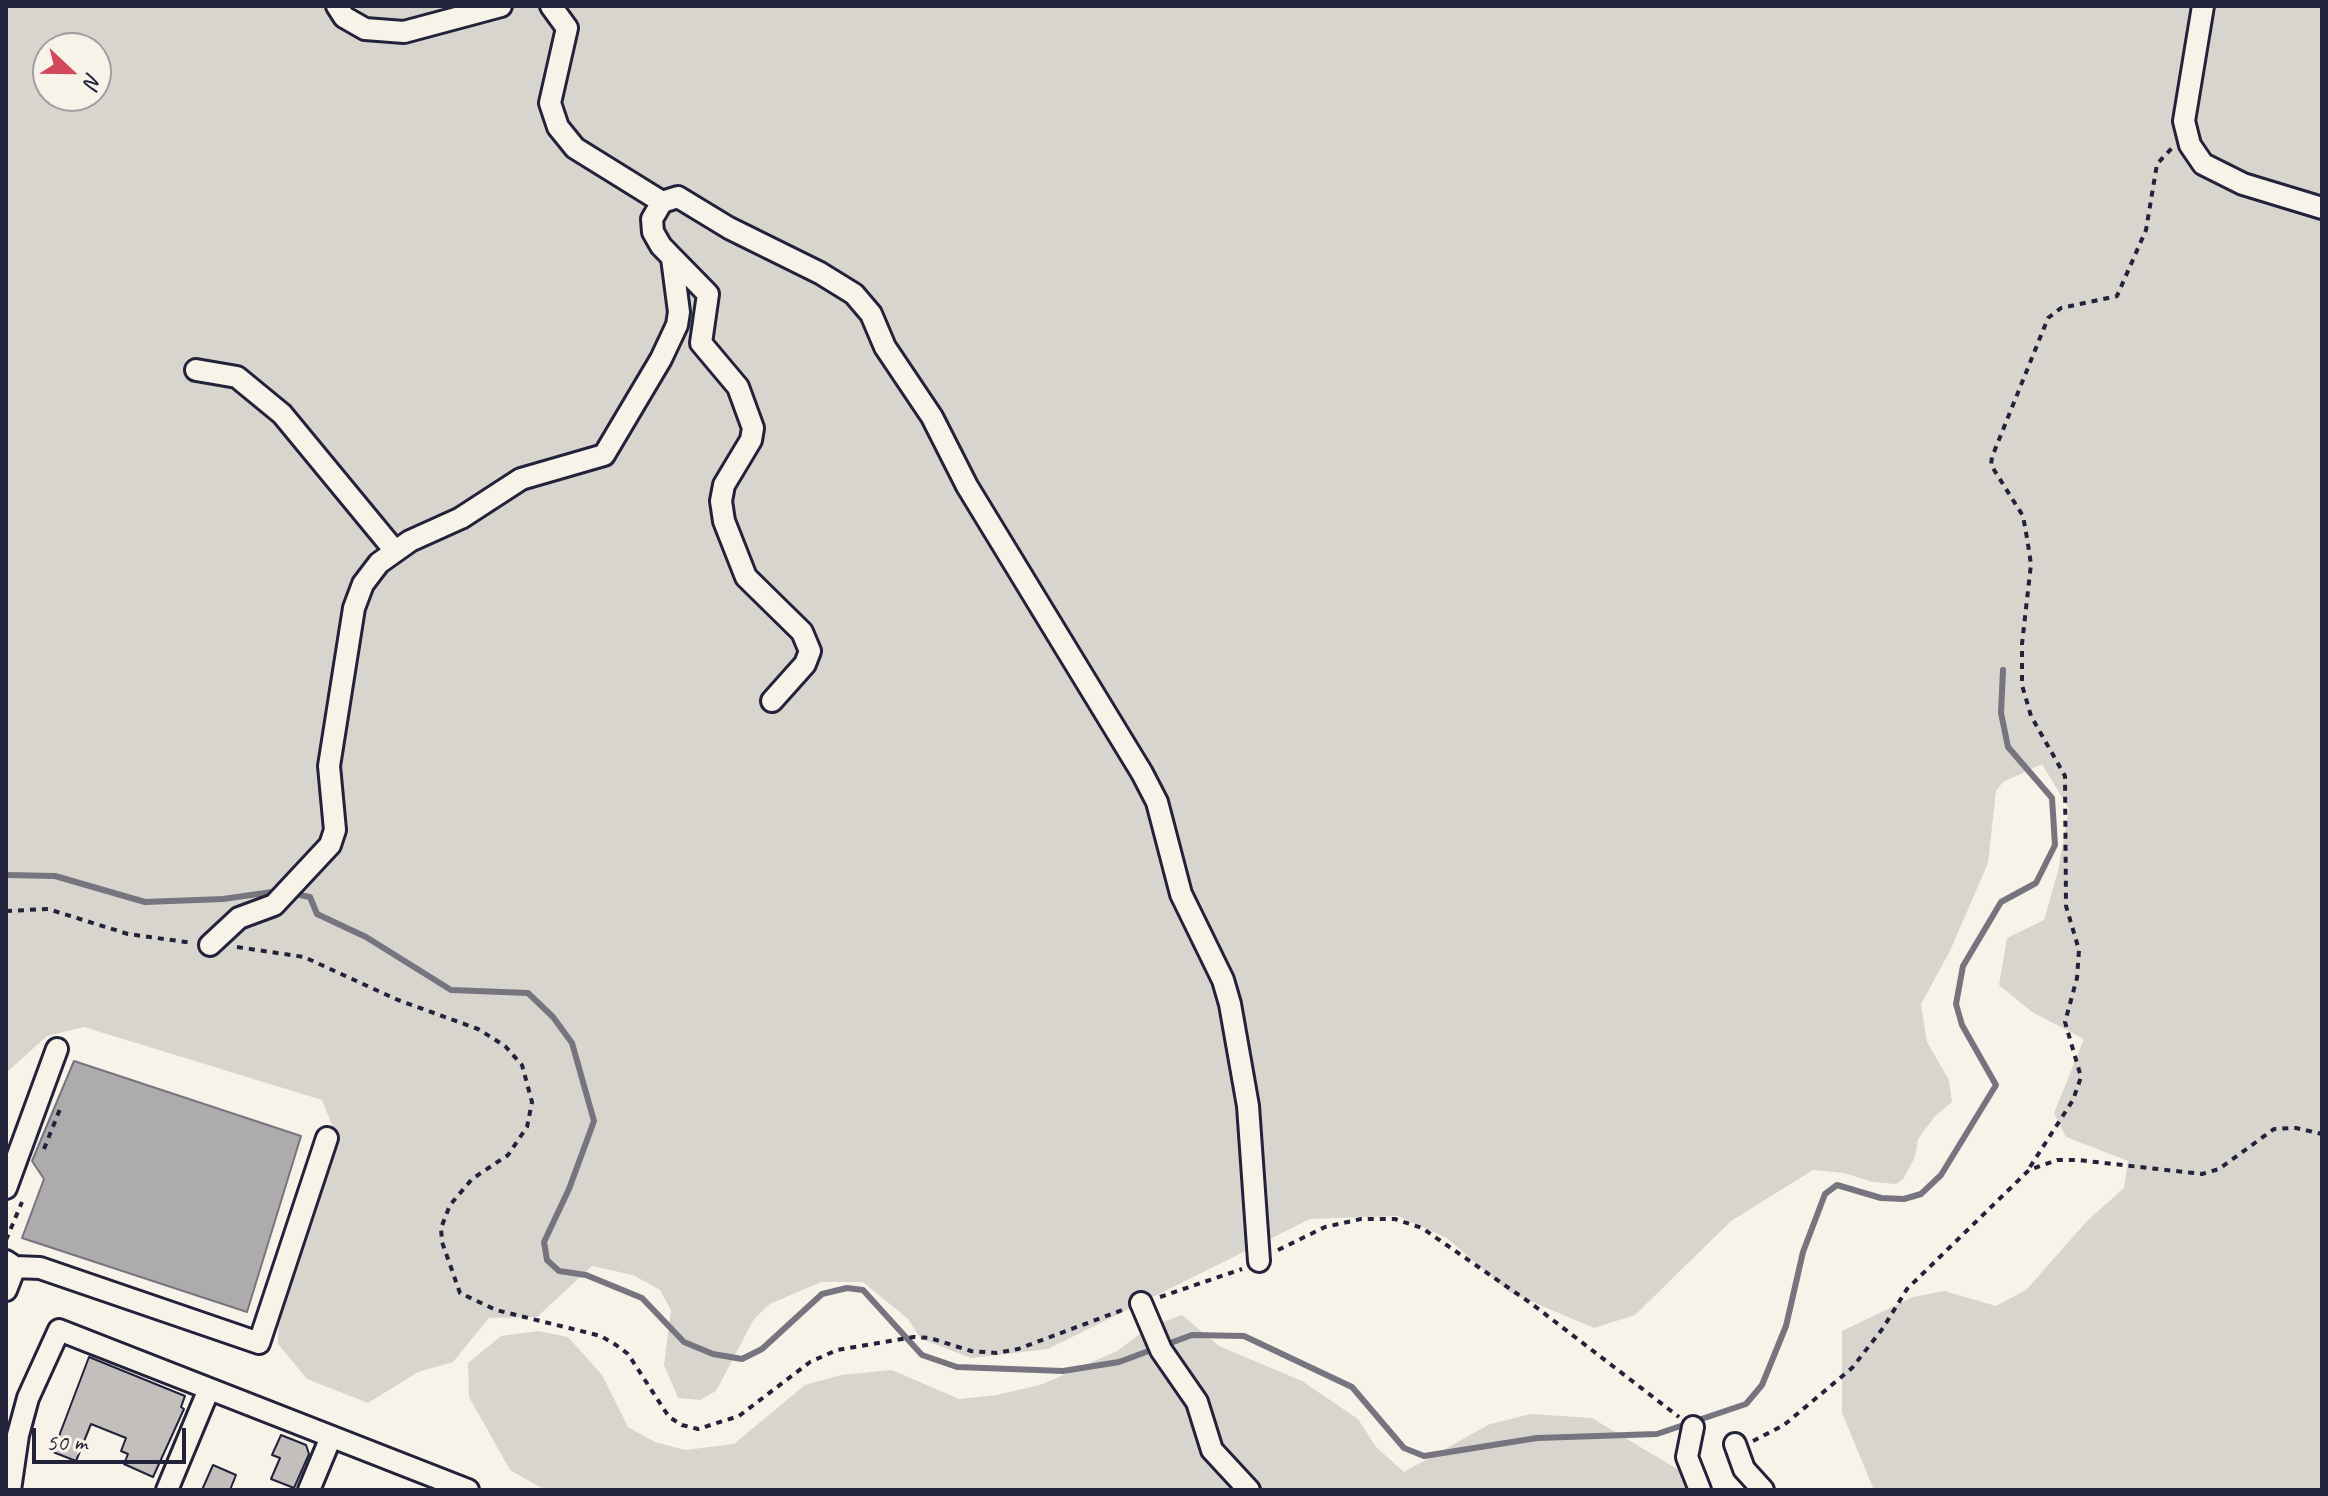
<!DOCTYPE html>
<html>
<head>
<meta charset="utf-8">
<style>
	body { margin:0 }
	#map { position:relative; width:2328px; height:1496px; overflow:hidden; background:#f7f3e8; font-family:Caveat,sans-serif }
	canvas { display:block }
	.frame { position:absolute; inset:0; border:8px solid #22223b; pointer-events:none }
	.north { position:absolute; left:32px; top:32px; width:80px; height:80px; box-sizing:border-box; background:#f7f3e8; border:2px solid #a29fa3; border-radius:50%; rotate:112deg; font-size:22px; font-weight:700; line-height:32px; text-align:center; color:#22223b }
	.north::after { content:''; display:block; margin:auto; width:28px; height:36px; background:#d1495b; clip-path:polygon(50% 0,100% 100%,50% 72%,0 100%) }
	.scale { position:absolute; left:32px; top:1428px; width:154px; height:36px; box-sizing:border-box; border:4px solid #22223b; border-top:0; padding-left:10px; font-size:24px; line-height:28px; white-space:nowrap; color:#22223b; -webkit-text-stroke:6px #f7f3e8; paint-order:stroke }
</style>
</head>
<body>
<div id="map">
<canvas width="2328" height="1496"></canvas>
<div class="frame"></div>
<div class="north">N</div>
<div class="scale">50 m</div>
</div>
<script>
const g = document.querySelector('canvas').getContext('2d');
g.lineJoin = 'round';
function paint(path, color) { g.fillStyle = color; g.fill(path, 'evenodd'); }
const shape = rows => new Path2D(rows.map(r => 'M' + r).join(''));
function trace(path, color, width, dash) { g.strokeStyle = color; g.lineWidth = width; g.lineCap = dash ? 'butt' : 'round'; g.setLineDash(dash || []); g.stroke(path); }
const green = shape([
	[6,6,2322,6,2322,1490,1874,1490,1842,1413,1842,1331,1913,1297,1944,1291,1996,1306,2026,1290,2088,1220,2124,1188,2128,1161,2066,1137,2054,1113,2084,1039,2032,1012,1999,985,2007,938,2044,920,2058,871,2069,809,2042,764,2003,782,1996,791,1988,863,1950,951,1921,1004,1927,1042,1949,1080,1952,1102,1935,1116,1918,1139,1915,1157,1903,1179,1896,1184,1873,1182,1844,1173,1813,1170,1731,1221,1635,1315,1594,1328,1509,1292,1447,1238,1398,1216,1310,1219,1048,1349,971,1358,921,1339,908,1319,863,1282,821,1282,770,1304,754,1319,716,1391,700,1400,678,1398,664,1365,671,1310,660,1290,633,1275,592,1266,537,1317,489,1318,453,1362,418,1372,368,1403,307,1379,278,1344,279,1289,337,1138,322,1100,84,1027,47,1036,6,1073],
	[48,48,96,48,96,96,48,96],
	[1182,1315,1219,1346,1302,1381,1358,1419,1376,1447,1404,1472,1490,1424,1531,1414,1592,1418,1712,1490,545,1490,510,1470,469,1397,468,1363,501,1336,538,1331,568,1337,602,1375,628,1427,655,1442,685,1450,734,1444,805,1385,841,1375,892,1370,959,1399,997,1395,1043,1384,1117,1351,1149,1327]
]);
const water = shape([
	[74,1061,301,1136,247,1312,22,1238,44,1179,32,1161,74,1061]
]);
const stream = shape([
	[6,875,55,876,145,902,223,899,279,891],
	[290,893,310,897,317,914,366,937,451,990,528,993,553,1017,572,1043,594,1121,569,1189,544,1242,547,1260,559,1271,586,1275,642,1298,684,1342,713,1354,742,1359,762,1349,822,1294,847,1288,863,1290,922,1355,957,1367,1063,1371,1119,1362,1192,1335,1244,1336,1352,1387,1404,1448,1424,1456,1537,1438,1657,1434,1746,1404,1762,1385,1786,1326,1803,1252,1825,1194,1837,1185,1881,1198,1904,1199,1921,1194,1941,1175,1996,1085,1962,1025,1956,1004,1963,966,2001,902,2036,883,2055,845,2052,798,2008,747,2001,713,2003,670]
]);
const building = shape([
	[89,1357,185,1396,181,1407,184,1409,153,1477,124,1464,128,1454,121,1451,126,1438,91,1424,76,1461,53,1452,89,1357],
	[281,1435,306,1445,309,1454,294,1488,271,1479,280,1458,272,1455,281,1435],
	[213,1465,236,1475,230,1490,202,1490,213,1465]
]);
const path = shape([
	[6,911,48,909,128,934,193,943],
	[237,947,304,957,398,1000,478,1029,505,1046,522,1065,532,1102,527,1127,508,1155,472,1179,450,1205,441,1228,442,1242,460,1293,496,1310,601,1336,616,1345,628,1354,669,1417,682,1425,698,1429,739,1416,810,1362,837,1350,914,1337,930,1338,971,1351,997,1353,1018,1349,1125,1309],
	[44,1149,60,1109],
	[2030,1167,2073,1100,2081,1077,2065,1022,2077,978,2079,950,2066,906,2065,776,2031,716,2022,685,2022,644,2031,564,2027,538,2023,516,1991,465,1992,457,2048,318,2061,308,2117,296,2146,230,2157,164,2173,147],
	[6,1240,22,1202],
	[1278,1250,1325,1227,1361,1219,1395,1219,1422,1228,1532,1304,1679,1417],
	[1160,1297,1242,1269],
	[1753,1441,1784,1425,1852,1368,1883,1328,1907,1289,2029,1170,2057,1160,2078,1160,2202,1174,2219,1169,2274,1129,2296,1128,2322,1134]
]);
const minor = shape([
	[337,6,344,17,365,29,404,32,501,6],
	[551,6,567,28,550,103,558,127,575,148,662,202],
	[2203,6,2184,121,2190,145,2203,164,2243,184,2322,208],
	[196,370,237,377,282,414,395,551],
	[772,701,805,664,810,651,802,632,746,577,724,521,721,501,724,485,751,440,753,428,738,387,701,343,708,294,661,246,653,232,652,219,662,202,678,197,729,228,820,273,854,294,871,314,885,347,932,417,967,486,1142,773,1157,802,1181,894,1223,980,1230,1004,1248,1106,1259,1261],
	[210,945,239,918,274,905,330,845,335,830,329,766,354,608,363,584,379,563,410,541,461,518,521,479,604,455,661,359,677,325,679,312,672,258],
	[6,1188,57,1049],
	[6,1261,15,1267,40,1268,259,1343,327,1138],
	[6,1290,15,1267],
	[1141,1303,1161,1350,1197,1402,1212,1450,1249,1490],
	[1693,1427,1687,1457,1700,1490],
	[1735,1444,1744,1469,1763,1490],
	[10,1490,18,1435,28,1398,59,1330,468,1490],
	[167,1490,209,1389],
	[309,1490,331,1437]
]);
paint(green, '#d8d5cf');
paint(water, '#aeabad');
trace(water, '#76747f', 2);
trace(stream, '#76747f', 6);
paint(building, '#c2bfbd');
trace(building, '#22223b', 2);
trace(minor, '#22223b', 26);
trace(path, '#22223b', 4, [6, 6]);
trace(minor, '#f7f3e8', 20);
</script>
</body>
</html>
